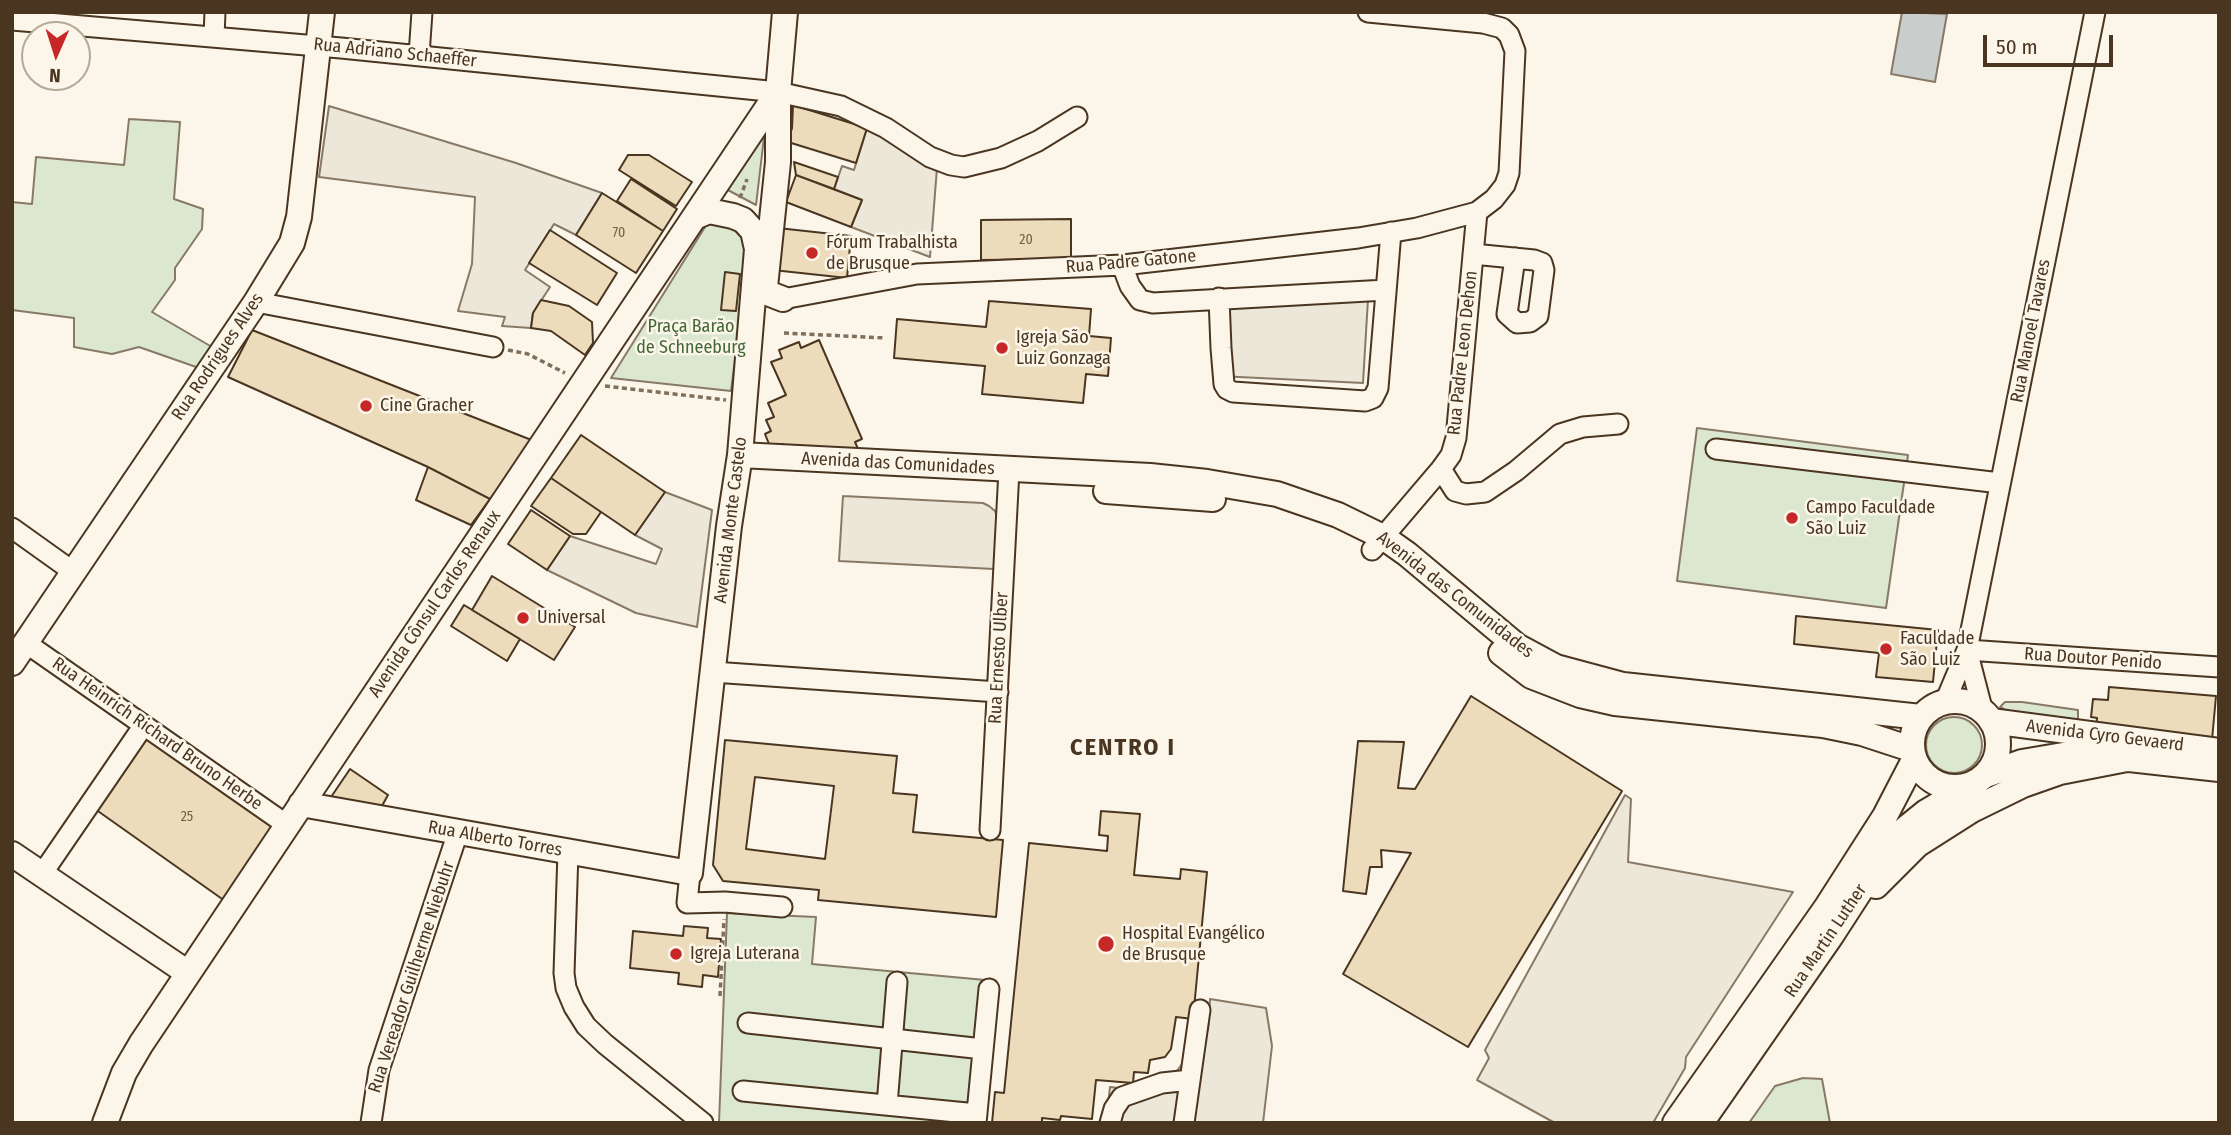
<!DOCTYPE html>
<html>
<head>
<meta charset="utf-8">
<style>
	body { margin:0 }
	#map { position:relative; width:2231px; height:1135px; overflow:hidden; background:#fbf6e9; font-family:"Fira Sans Condensed",sans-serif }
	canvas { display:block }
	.frame { position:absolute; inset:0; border:14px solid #4a3520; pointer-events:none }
	.north { position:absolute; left:21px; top:21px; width:70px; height:70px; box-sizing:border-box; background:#fbf6e9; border:2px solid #b4a999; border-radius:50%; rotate:183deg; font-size:19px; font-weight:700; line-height:28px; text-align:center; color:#4a3520 }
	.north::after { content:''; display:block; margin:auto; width:24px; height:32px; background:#c62828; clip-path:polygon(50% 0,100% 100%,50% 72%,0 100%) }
	.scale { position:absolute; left:1983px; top:35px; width:130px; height:32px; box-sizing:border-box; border:4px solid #4a3520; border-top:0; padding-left:9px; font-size:21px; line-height:24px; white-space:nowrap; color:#4a3520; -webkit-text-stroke:5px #fbf6e9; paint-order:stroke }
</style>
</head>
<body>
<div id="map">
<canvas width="2231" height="1135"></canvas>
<div class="frame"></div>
<div class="north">N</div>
<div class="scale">50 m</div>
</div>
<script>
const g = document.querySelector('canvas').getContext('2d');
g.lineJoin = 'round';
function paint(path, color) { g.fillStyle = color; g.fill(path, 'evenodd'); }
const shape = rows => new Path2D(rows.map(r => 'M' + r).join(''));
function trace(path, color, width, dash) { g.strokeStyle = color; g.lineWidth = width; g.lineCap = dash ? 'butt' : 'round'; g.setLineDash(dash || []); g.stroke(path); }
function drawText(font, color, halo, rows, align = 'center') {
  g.font = font + ' "Fira Sans Condensed",sans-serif'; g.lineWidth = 5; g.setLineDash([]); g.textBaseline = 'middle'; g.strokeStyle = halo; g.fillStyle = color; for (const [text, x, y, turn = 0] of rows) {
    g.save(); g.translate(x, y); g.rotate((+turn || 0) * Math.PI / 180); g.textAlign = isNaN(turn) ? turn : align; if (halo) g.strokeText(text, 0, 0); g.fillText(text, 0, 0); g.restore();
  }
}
const green = shape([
	[129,119,180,122,174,199,203,209,202,229,175,268,175,280,152,312,212,347,199,368,139,347,112,354,74,347,74,318,12,310,12,202,32,204,36,157,124,165,129,119],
	[765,129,756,205,726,189,765,129],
	[710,219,742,234,749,250,731,391,611,378,710,219],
	[1697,428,1908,455,1886,608,1677,581,1697,428],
	[2005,702,2022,702,2078,710,2078,725,2013,714,2000,707,2005,702],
	'1926 745a28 28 0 1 1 56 0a28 28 0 1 1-56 0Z',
	[727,913,816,917,812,964,996,981,982,1123,719,1123,727,913],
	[1803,1078,1822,1079,1830,1123,1749,1123,1775,1086,1803,1078]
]);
const parking = shape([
	[329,106,516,163,602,193,576,235,554,224,525,270,550,287,533,313,531,328,502,326,505,317,458,311,472,264,475,197,319,177,329,106],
	[867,128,937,168,930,257,851,227,862,200,834,189,842,166,854,170,867,128],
	[1217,291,1368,299,1363,383,1218,376,1217,291],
	[665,492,712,510,697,627,636,613,547,570,570,536,656,564,662,549,635,535,665,492],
	[843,496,983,503,989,506,995,511,997,517,994,569,839,561,843,496],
	[1625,795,1631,799,1628,862,1793,892,1686,1057,1685,1068,1653,1123,1555,1123,1477,1080,1489,1058,1485,1050,1625,795],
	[1210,999,1266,1008,1272,1046,1263,1123,1106,1123,1110,1087,1160,1093,1208,1030,1210,999]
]);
const water = shape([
	[1902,12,1947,14,1935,82,1891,74,1902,12]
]);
const building = shape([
	[793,105,867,128,856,163,788,142,792,128,793,105],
	[628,155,649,155,692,182,676,206,619,170,628,155],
	[794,162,838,177,834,189,796,175,794,162],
	[796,175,862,200,851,227,786,202,796,175],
	[631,179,677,209,663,231,617,201,631,179],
	[602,193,663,231,636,273,576,235,602,193],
	[1071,219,1071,259,981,260,981,220,1071,219],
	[778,228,851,236,847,278,773,270,778,228],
	[550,230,617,273,597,305,529,263,550,230],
	[725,272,740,274,736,311,721,310,725,272],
	[541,300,569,306,592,322,593,343,585,355,551,331,531,328,533,313,541,300],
	[989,301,1091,309,1089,336,1111,338,1108,376,1086,374,1083,403,982,394,985,366,894,358,897,319,986,327,989,301],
	[252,330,534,441,490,499,428,467,228,377,252,330],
	[819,340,862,439,855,442,862,458,787,452,783,444,771,449,765,434,771,431,766,420,774,417,768,403,786,395,771,362,782,358,779,350,799,342,801,348,819,340],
	[581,435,665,492,635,535,551,478,581,435],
	[428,467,490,499,471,525,416,500,428,467],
	[551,478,601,512,586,534,573,534,531,506,551,478],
	[531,510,570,536,547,570,508,544,531,510],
	[492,576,575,627,554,660,472,610,492,576],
	[464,605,520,639,507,661,451,626,464,605],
	[1796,616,1938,630,1933,682,1876,677,1879,653,1794,644,1796,616],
	[2109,687,2216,696,2212,740,2096,730,2097,718,2091,717,2093,699,2108,700,2109,687],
	[1471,696,1622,791,1468,1047,1343,974,1411,853,1381,850,1382,867,1370,867,1366,894,1343,891,1358,741,1404,742,1398,788,1415,789,1471,696],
	[149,734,278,826,225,901,95,809,149,734],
	[725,740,897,756,893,793,917,795,913,832,1003,840,996,917,818,900,819,890,723,881,713,865,725,740],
	[755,777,834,786,825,859,746,849,755,777],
	[350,769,388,795,377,815,329,800,350,769],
	[1101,811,1140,814,1134,875,1180,879,1181,869,1207,872,1193,1019,1176,1017,1171,1049,1165,1057,1150,1060,1148,1073,1134,1072,1133,1083,1096,1080,1092,1119,1061,1116,1060,1120,1042,1118,1042,1123,992,1123,995,1092,1004,1093,1029,843,1107,851,1108,836,1099,835,1101,811],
	[684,926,708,928,707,938,721,939,718,977,703,975,702,987,678,984,679,973,630,968,633,931,683,936,684,926]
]);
const path = shape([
	[740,198,747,179],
	[784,333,885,338],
	[508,350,528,354,565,373],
	[605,386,726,400],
	[720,996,724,919]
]);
const minor = shape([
	[12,20,341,48,778,92,841,106,886,128,930,157,951,165,964,167,1001,158,1038,141,1077,117],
	[214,37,215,12],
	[419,55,422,12],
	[1473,254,1534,260,1542,263,1544,270,1538,316,1530,322,1517,323,1507,314,1515,258],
	[1122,265,1130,286,1140,300,1153,303,1386,290],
	[1219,298,1221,348,1224,384,1227,389,1233,392,1365,401,1373,398,1378,388,1391,232],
	[783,299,917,274,1123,265,1358,238,1417,228,1477,212,1494,199,1505,185,1509,173,1515,51,1509,35,1502,28,1483,23,1368,12],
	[256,302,493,347],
	[1716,449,2000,483],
	[1441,469,1455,491,1466,494,1485,492,1516,471,1560,434,1583,427,1618,424],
	[12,528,75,573],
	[1372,550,1441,469,1451,455,1456,438,1477,212],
	[26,643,287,825],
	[1967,650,2219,667],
	[1967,650,1983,712],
	[713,672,998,692],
	[1945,702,1967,650,2095,12],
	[990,830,1009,470],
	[568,852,564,973,566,988,574,1007,586,1026,605,1044,703,1123],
	[690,873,687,903,725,902,782,907],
	[42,874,144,725],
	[748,1023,983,1049],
	[743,1091,977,1114],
	[887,1105,897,982],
	[371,1123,379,1070,458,832],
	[976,1123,989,989],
	[1110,1123,1114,1109,1122,1097,1162,1083,1190,1080],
	[1184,1123,1200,1010]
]);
const major = shape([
	[783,299,770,294,765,287,778,162,778,92,785,12],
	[740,455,1150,476,1207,482,1277,494,1338,515,1383,537,1407,554,1517,646,1556,667,1623,685,1921,717],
	[1106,491,1213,499],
	[1501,653,1531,676,1580,695,1615,703,1823,725,1862,733,1911,749],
	[12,663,256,302,292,243,299,217,322,12],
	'1912 744a43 43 0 1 1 86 0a43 43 0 1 1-86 0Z',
	[1991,721,2219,751],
	[1986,775,2022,762,2075,753,2219,769],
	[301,804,690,873,729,526,740,455,757,249,753,231,743,220,733,216,709,211,695,217],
	[12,854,188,973],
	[1876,886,1917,845,1972,810,2023,785,2060,772,2132,758],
	[105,1123,124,1073,141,1044,778,92],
	[1675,1123,1826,908,1885,816,1914,760],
	[1701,1123,1831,936,1888,848,1905,829,1926,812,1975,783]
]);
const markers = [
	[812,253,7,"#c62828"],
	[1002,348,7,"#c62828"],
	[366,406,7,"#c62828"],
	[1792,518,7,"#c62828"],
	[523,618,7,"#c62828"],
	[1886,649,7,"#c62828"],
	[1106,944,9,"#c62828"],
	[676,954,7,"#c62828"]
];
const numberNames = [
	["70",619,233],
	["20",1026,240],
	["25",187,817]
];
const streetNames = [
	["Rua Adriano Schaeffer",395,53,6],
	["Rua Padre Gatone",1131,262,-5],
	["Rua Manoel Tavares",2031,331,-79],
	["Rua Padre Leon Dehon",1463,353,-84],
	["Rua Rodrigues Alves",218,357,-56],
	["Avenida das Comunidades",898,464,3],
	["Avenida Monte Castelo",731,520,-83],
	["Avenida das Comunidades",1455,595,38],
	["Avenida Cônsul Carlos Renaux",435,604,-56],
	["Rua Ernesto Ulber",999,658,-87],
	["Rua Doutor Penido",2093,659,4],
	["Rua Heinrich Richard Bruno Herbe",157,734,35],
	["Avenida Cyro Gevaerd",2105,736,7],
	["Rua Alberto Torres",495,839,10],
	["Rua Martin Luther",1826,941,-56],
	["Rua Vereador Guilherme Niebuhr",412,977,-72]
];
const poiNames = [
	["Fórum Trabalhista",826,243],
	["de Brusque",826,264],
	["Igreja São",1016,338],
	["Luiz Gonzaga",1016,359],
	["Cine Gracher",380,406],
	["Campo Faculdade",1806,508],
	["São Luiz",1806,529],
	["Universal",537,618],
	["Faculdade",1900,639],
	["São Luiz",1900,660],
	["Hospital Evangélico",1122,934],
	["de Brusque",1122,955],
	["Igreja Luterana",690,954]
];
const parkNames = [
	["Praça Barão",691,327],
	["de Schneeburg",691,348]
];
const districtNames = [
	["CENTRO I",1123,748]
];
paint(green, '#dce7d0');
trace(green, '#887966', 2);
paint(parking, '#ede7d9');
trace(parking, '#887966', 2);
paint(water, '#c9cecd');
trace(water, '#887966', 2);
paint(building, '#ecdcbc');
trace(building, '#4a3520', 2);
trace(minor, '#4a3520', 23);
trace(major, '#4a3520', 28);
trace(path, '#7f6f5c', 3.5, [5, 3.5]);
trace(minor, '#fbf6e9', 19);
trace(major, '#fbf6e9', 24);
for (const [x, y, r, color] of markers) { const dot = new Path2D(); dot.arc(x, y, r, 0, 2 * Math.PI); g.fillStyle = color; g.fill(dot); trace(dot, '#fbf6e9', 2.5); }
drawText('14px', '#725f47', null, numberNames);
drawText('18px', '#4a3520', '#fbf6e9', streetNames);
drawText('18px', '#4a3520', '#fbf6e9', poiNames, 'left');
drawText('18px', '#436837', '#fbf6e9', parkNames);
g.letterSpacing = '2px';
drawText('bold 24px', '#4a3520', '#fbf6e9', districtNames);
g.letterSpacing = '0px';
</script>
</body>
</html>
